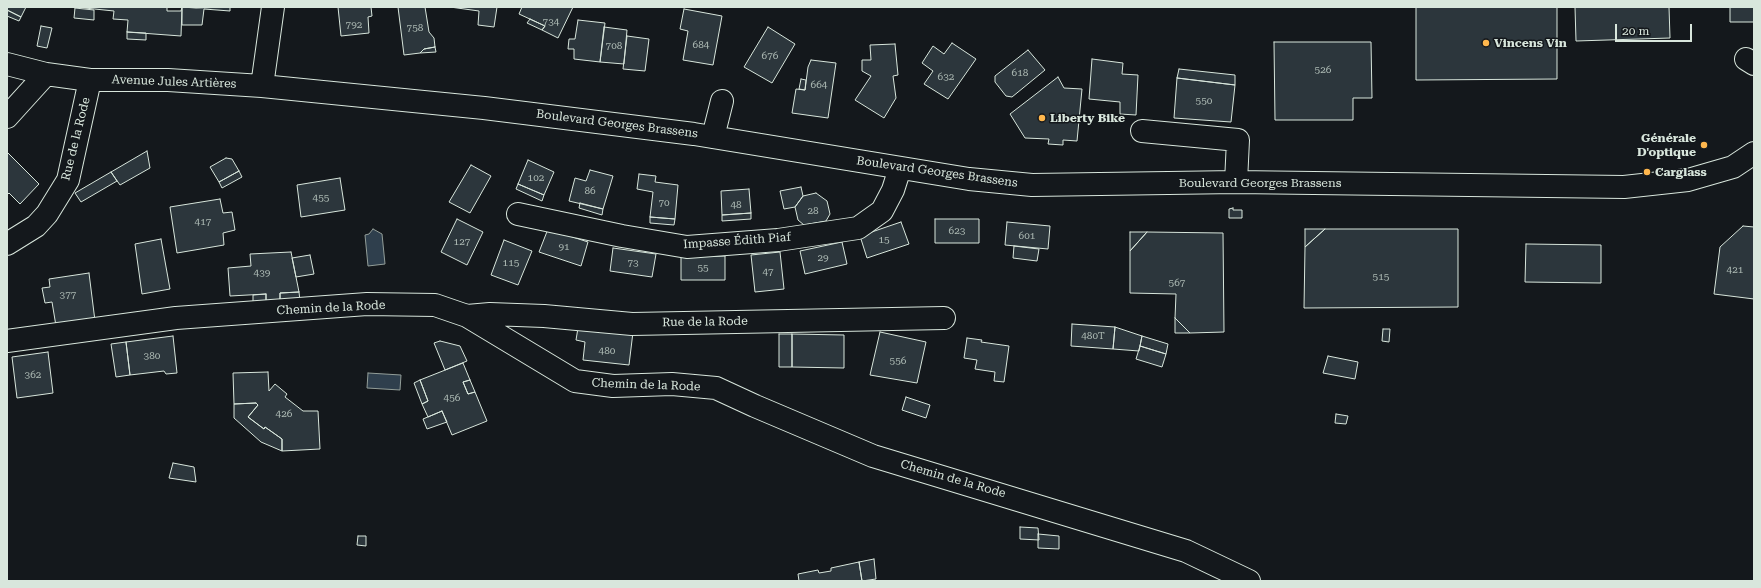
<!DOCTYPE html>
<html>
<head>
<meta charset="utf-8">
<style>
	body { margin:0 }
	#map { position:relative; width:1761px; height:588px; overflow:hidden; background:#14181c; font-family:"Roboto Serif",serif }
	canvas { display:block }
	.frame { position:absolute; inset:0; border:8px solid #d8e6dc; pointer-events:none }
	.scale { position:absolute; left:1615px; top:24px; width:77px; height:18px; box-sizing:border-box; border:2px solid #d8e6dc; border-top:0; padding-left:5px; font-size:12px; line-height:14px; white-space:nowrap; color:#d8e6dc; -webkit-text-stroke:3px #14181c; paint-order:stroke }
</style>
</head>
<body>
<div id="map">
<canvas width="1761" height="588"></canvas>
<div class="frame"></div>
<div class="scale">20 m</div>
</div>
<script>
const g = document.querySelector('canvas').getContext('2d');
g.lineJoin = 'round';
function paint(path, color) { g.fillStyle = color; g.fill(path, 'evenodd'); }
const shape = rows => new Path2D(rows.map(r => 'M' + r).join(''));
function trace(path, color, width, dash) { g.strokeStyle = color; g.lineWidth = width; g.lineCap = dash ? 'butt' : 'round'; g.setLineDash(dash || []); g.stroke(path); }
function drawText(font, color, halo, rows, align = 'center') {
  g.font = font + ' "Roboto Serif",serif'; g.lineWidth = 3; g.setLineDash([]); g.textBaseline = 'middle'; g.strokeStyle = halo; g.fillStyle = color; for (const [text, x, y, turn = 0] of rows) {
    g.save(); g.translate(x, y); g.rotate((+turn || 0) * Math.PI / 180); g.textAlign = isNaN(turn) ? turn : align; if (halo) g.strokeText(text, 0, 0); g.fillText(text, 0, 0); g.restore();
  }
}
const water = shape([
	[373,229,382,234,385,264,368,266,365,235,369,234,373,229],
	[368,373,401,375,400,390,367,388,368,373]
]);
const building = shape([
	[7,7,26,7,21,17,7,10,7,7],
	[75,7,167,7,167,11,181,11,182,7,181,36,127,32,128,20,113,19,114,11,75,7],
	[182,7,196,8,230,7,230,11,204,9,202,25,182,25,182,7],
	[338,7,371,7,372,16,368,17,369,33,341,36,338,7],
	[398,7,425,7,429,32,434,38,435,47,424,49,420,53,404,55,398,7],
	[450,7,497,7,494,27,478,25,479,11,450,7],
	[522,7,573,7,558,38,542,30,545,26,519,14,522,7],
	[1416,7,1557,7,1557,79,1416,80,1416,7],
	[1575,7,1669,7,1670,38,1576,41,1575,7],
	[1730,7,1754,7,1754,22,1730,22,1730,7],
	[75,8,94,10,94,20,74,18,75,8],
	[684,9,722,16,713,65,683,60,688,31,680,29,684,9],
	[7,10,21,17,19,21,7,16,7,10],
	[530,19,545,26,542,30,527,23,530,19],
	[578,20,605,23,600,62,574,59,574,49,568,49,569,39,575,39,578,20],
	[41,26,52,28,47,48,37,46,41,26],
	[604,27,627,30,624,64,600,62,604,27],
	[768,27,795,44,772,83,744,67,768,27],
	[127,32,146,33,146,40,127,39,127,32],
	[627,36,649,39,645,71,623,69,627,36],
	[1274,42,1371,42,1372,98,1353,98,1353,120,1275,120,1274,42],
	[952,43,976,59,948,99,924,84,933,71,922,63,933,46,944,54,952,43],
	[895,44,898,75,893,76,896,98,884,118,855,100,871,76,862,71,862,60,871,60,870,45,895,44],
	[435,47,436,52,420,53,424,49,435,47],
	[1028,50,1045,70,1012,97,1006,96,995,82,995,76,1028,50],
	[1092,59,1123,63,1122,74,1138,75,1136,115,1120,114,1120,102,1089,99,1092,59],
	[811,60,836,63,828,118,792,113,796,89,805,90,808,67,811,60],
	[1179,69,1235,75,1235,85,1177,78,1179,69],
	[1058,77,1064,88,1082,89,1077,141,1063,140,1063,145,1048,144,1049,139,1025,138,1010,114,1058,77],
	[1177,78,1235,85,1231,122,1174,118,1177,78],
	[801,79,806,80,805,90,799,89,801,79],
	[147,151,150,168,120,185,111,172,147,151],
	[7,152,39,184,20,204,9,193,7,195,7,152],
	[226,158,232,159,239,171,219,182,210,167,226,158],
	[528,160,554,172,544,195,518,184,528,160],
	[471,165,491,176,470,213,449,202,471,165],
	[590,170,613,176,603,209,569,201,575,178,586,181,590,170],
	[239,171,242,177,222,188,219,182,239,171],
	[111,172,117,181,81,202,75,193,111,172],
	[639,174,656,176,655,182,678,185,675,219,650,217,653,192,637,189,639,174],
	[340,178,345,210,301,217,297,185,340,178],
	[518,184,544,195,542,201,516,189,518,184],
	[801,187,803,196,795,207,784,209,780,191,801,187],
	[749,189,751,213,722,215,721,191,749,189],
	[816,193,827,201,830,214,826,221,804,225,798,220,795,207,803,196,816,193],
	[220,199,223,213,232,212,235,230,223,233,224,245,177,253,170,207,220,199],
	[580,203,603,209,602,215,579,208,580,203],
	[1233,208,1233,210,1242,210,1242,218,1229,218,1229,209,1233,208],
	[751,213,751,219,722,221,722,215,751,213],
	[650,217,675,219,674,225,650,223,650,217],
	[457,219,483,232,467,265,441,252,457,219],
	[935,219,979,219,979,243,935,243,935,219],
	[901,222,909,244,867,258,860,236,901,222],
	[1007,222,1050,226,1048,249,1005,245,1007,222],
	[1743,226,1754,227,1754,299,1714,294,1720,247,1743,226],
	[548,229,588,242,581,266,539,252,548,229],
	[1305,229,1325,229,1305,247,1305,229],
	[1325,229,1458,229,1458,307,1304,308,1305,247,1325,229],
	[1130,232,1147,232,1130,251,1130,232],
	[1147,232,1223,233,1224,332,1190,333,1175,318,1176,294,1130,293,1130,251,1147,232],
	[161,239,170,289,142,294,135,244,161,239],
	[504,240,532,251,518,285,491,275,504,240],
	[842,242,847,264,805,274,800,251,842,242],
	[1526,244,1601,245,1601,283,1525,282,1526,244],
	[1014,246,1039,249,1037,261,1013,258,1014,246],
	[613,248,656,254,652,277,610,271,613,248],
	[291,252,299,292,280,293,280,302,266,303,266,294,230,296,228,268,251,266,250,254,291,252],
	[780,252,784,289,755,292,751,255,780,252],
	[310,255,314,274,296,277,292,258,310,255],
	[725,256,725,280,681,280,681,257,725,256],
	[89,273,95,321,56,326,52,302,45,303,42,288,50,287,49,279,89,273],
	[299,292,300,301,280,302,280,293,299,292],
	[266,294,266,303,253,303,253,295,266,294],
	[1175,318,1190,333,1175,333,1175,318],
	[1072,324,1115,327,1113,349,1071,346,1072,324],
	[1115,327,1142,336,1139,351,1113,349,1115,327],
	[578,328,633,332,629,365,583,360,585,342,576,340,578,328],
	[1383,329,1390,329,1389,342,1382,341,1383,329],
	[880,332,926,342,917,383,870,375,880,332],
	[779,334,792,334,792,367,779,367,779,334],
	[792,334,844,335,844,368,792,367,792,334],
	[173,336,177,373,166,374,164,371,130,375,126,342,173,336],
	[1142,336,1168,344,1166,354,1140,346,1142,336],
	[967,338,982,340,981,342,1009,346,1004,382,994,381,995,372,975,369,977,360,964,358,967,338],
	[440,341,460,346,467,361,445,370,434,343,440,341],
	[126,342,130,375,116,377,111,344,126,342],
	[1140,346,1166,354,1162,367,1136,359,1140,346],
	[48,352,53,393,17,398,12,357,48,352],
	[1328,356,1358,362,1355,379,1323,373,1328,356],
	[463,363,470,380,463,382,468,394,475,392,487,421,452,435,442,411,428,417,422,404,428,401,420,380,463,363],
	[268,372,269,391,275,384,287,394,285,397,303,411,318,411,320,449,282,451,282,439,265,427,264,429,248,417,258,405,256,403,234,404,233,373,268,372],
	[420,380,428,401,422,404,414,383,420,380],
	[470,380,475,392,468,394,463,382,470,380],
	[906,397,930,405,926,418,902,410,906,397],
	[256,403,258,405,248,417,264,429,265,427,282,439,282,451,261,442,234,418,234,404,256,403],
	[442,411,447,422,427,429,423,419,442,411],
	[1336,414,1348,416,1346,424,1335,423,1336,414],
	[173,463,194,467,196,482,169,478,173,463],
	[1020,527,1038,528,1039,540,1020,539,1020,527],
	[1038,534,1059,536,1059,549,1038,548,1038,534],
	[358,536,366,536,366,546,357,545,358,536],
	[874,559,876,579,862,581,859,562,874,559],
	[859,562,862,581,799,581,798,574,818,570,819,573,831,571,831,568,859,562]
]);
const minor = shape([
	[1746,59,1754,64],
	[7,64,46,74,90,80,168,80,262,86,484,108,694,134,969,179,1032,185,1236,182,1624,187,1688,180,1733,167,1754,153],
	[262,86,273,7],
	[7,117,46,74],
	[1142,131,1238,140,1236,182],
	[713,137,722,101],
	[518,214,622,236,687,247,778,240,858,228,882,211,893,190,900,168],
	[7,244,36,226,47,214,68,180,90,80],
	[467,316,490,314,544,316,632,324,944,318],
	[7,341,176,318,367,304,435,305,467,316,575,381,613,386,672,384,716,388,755,406,873,456,1186,551,1249,581]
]);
const markers = [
	[1486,43,4,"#ffb74d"],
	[1042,118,4,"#ffb74d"],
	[1704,145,4,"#ffb74d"],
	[1647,172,4,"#ffb74d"]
];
const numberNames = [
	["734",551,22],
	["792",354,25],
	["758",415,28],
	["684",701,45],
	["708",614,46],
	["676",770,56],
	["526",1323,70],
	["618",1020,73],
	["632",946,77],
	["664",819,85],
	["550",1204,101],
	["102",536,178],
	["86",590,191],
	["455",321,198],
	["70",664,203],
	["48",736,205],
	["28",813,211],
	["417",203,222],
	["623",957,231],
	["601",1027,236],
	["15",884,240],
	["127",462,242],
	["91",564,247],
	["29",823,258],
	["115",511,263],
	["73",633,263],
	["55",703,268],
	["421",1735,270],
	["47",768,272],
	["439",262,273],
	["515",1381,277],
	["567",1177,283],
	["377",68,295],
	["480T",1093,336],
	["480",607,351],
	["380",152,356],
	["556",898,361],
	["362",33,375],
	["456",452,398],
	["426",284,414]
];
const poiNames = [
	["Vincens Vin",1494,43],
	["Liberty Bike",1050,118],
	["Générale",1696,138,"right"],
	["D'optique",1696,152,"right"],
	["Carglass",1655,172]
];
const streetNames = [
	["Avenue Jules Artières",174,82,2],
	["Boulevard Georges Brassens",617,124,7],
	["Rue de la Rode",76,139,-76],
	["Boulevard Georges Brassens",937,172,8],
	["Boulevard Georges Brassens",1260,183],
	["Impasse Édith Piaf",737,241,-4],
	["Chemin de la Rode",331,308,-3],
	["Rue de la Rode",705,322,-1],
	["Chemin de la Rode",646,385,2],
	["Chemin de la Rode",953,479,16]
];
paint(water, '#2f3f4d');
trace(water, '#939e99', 1);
paint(building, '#2c363c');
trace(building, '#d8e6dc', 1);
trace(minor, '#d8e6dc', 24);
trace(minor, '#14181c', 22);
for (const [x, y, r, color] of markers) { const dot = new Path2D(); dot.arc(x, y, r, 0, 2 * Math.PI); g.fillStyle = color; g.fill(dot); trace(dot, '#14181c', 1.5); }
drawText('10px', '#adbab4', null, numberNames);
drawText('bold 12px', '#d8e6dc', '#14181c', poiNames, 'left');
drawText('12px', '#d8e6dc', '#14181c', streetNames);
</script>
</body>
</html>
